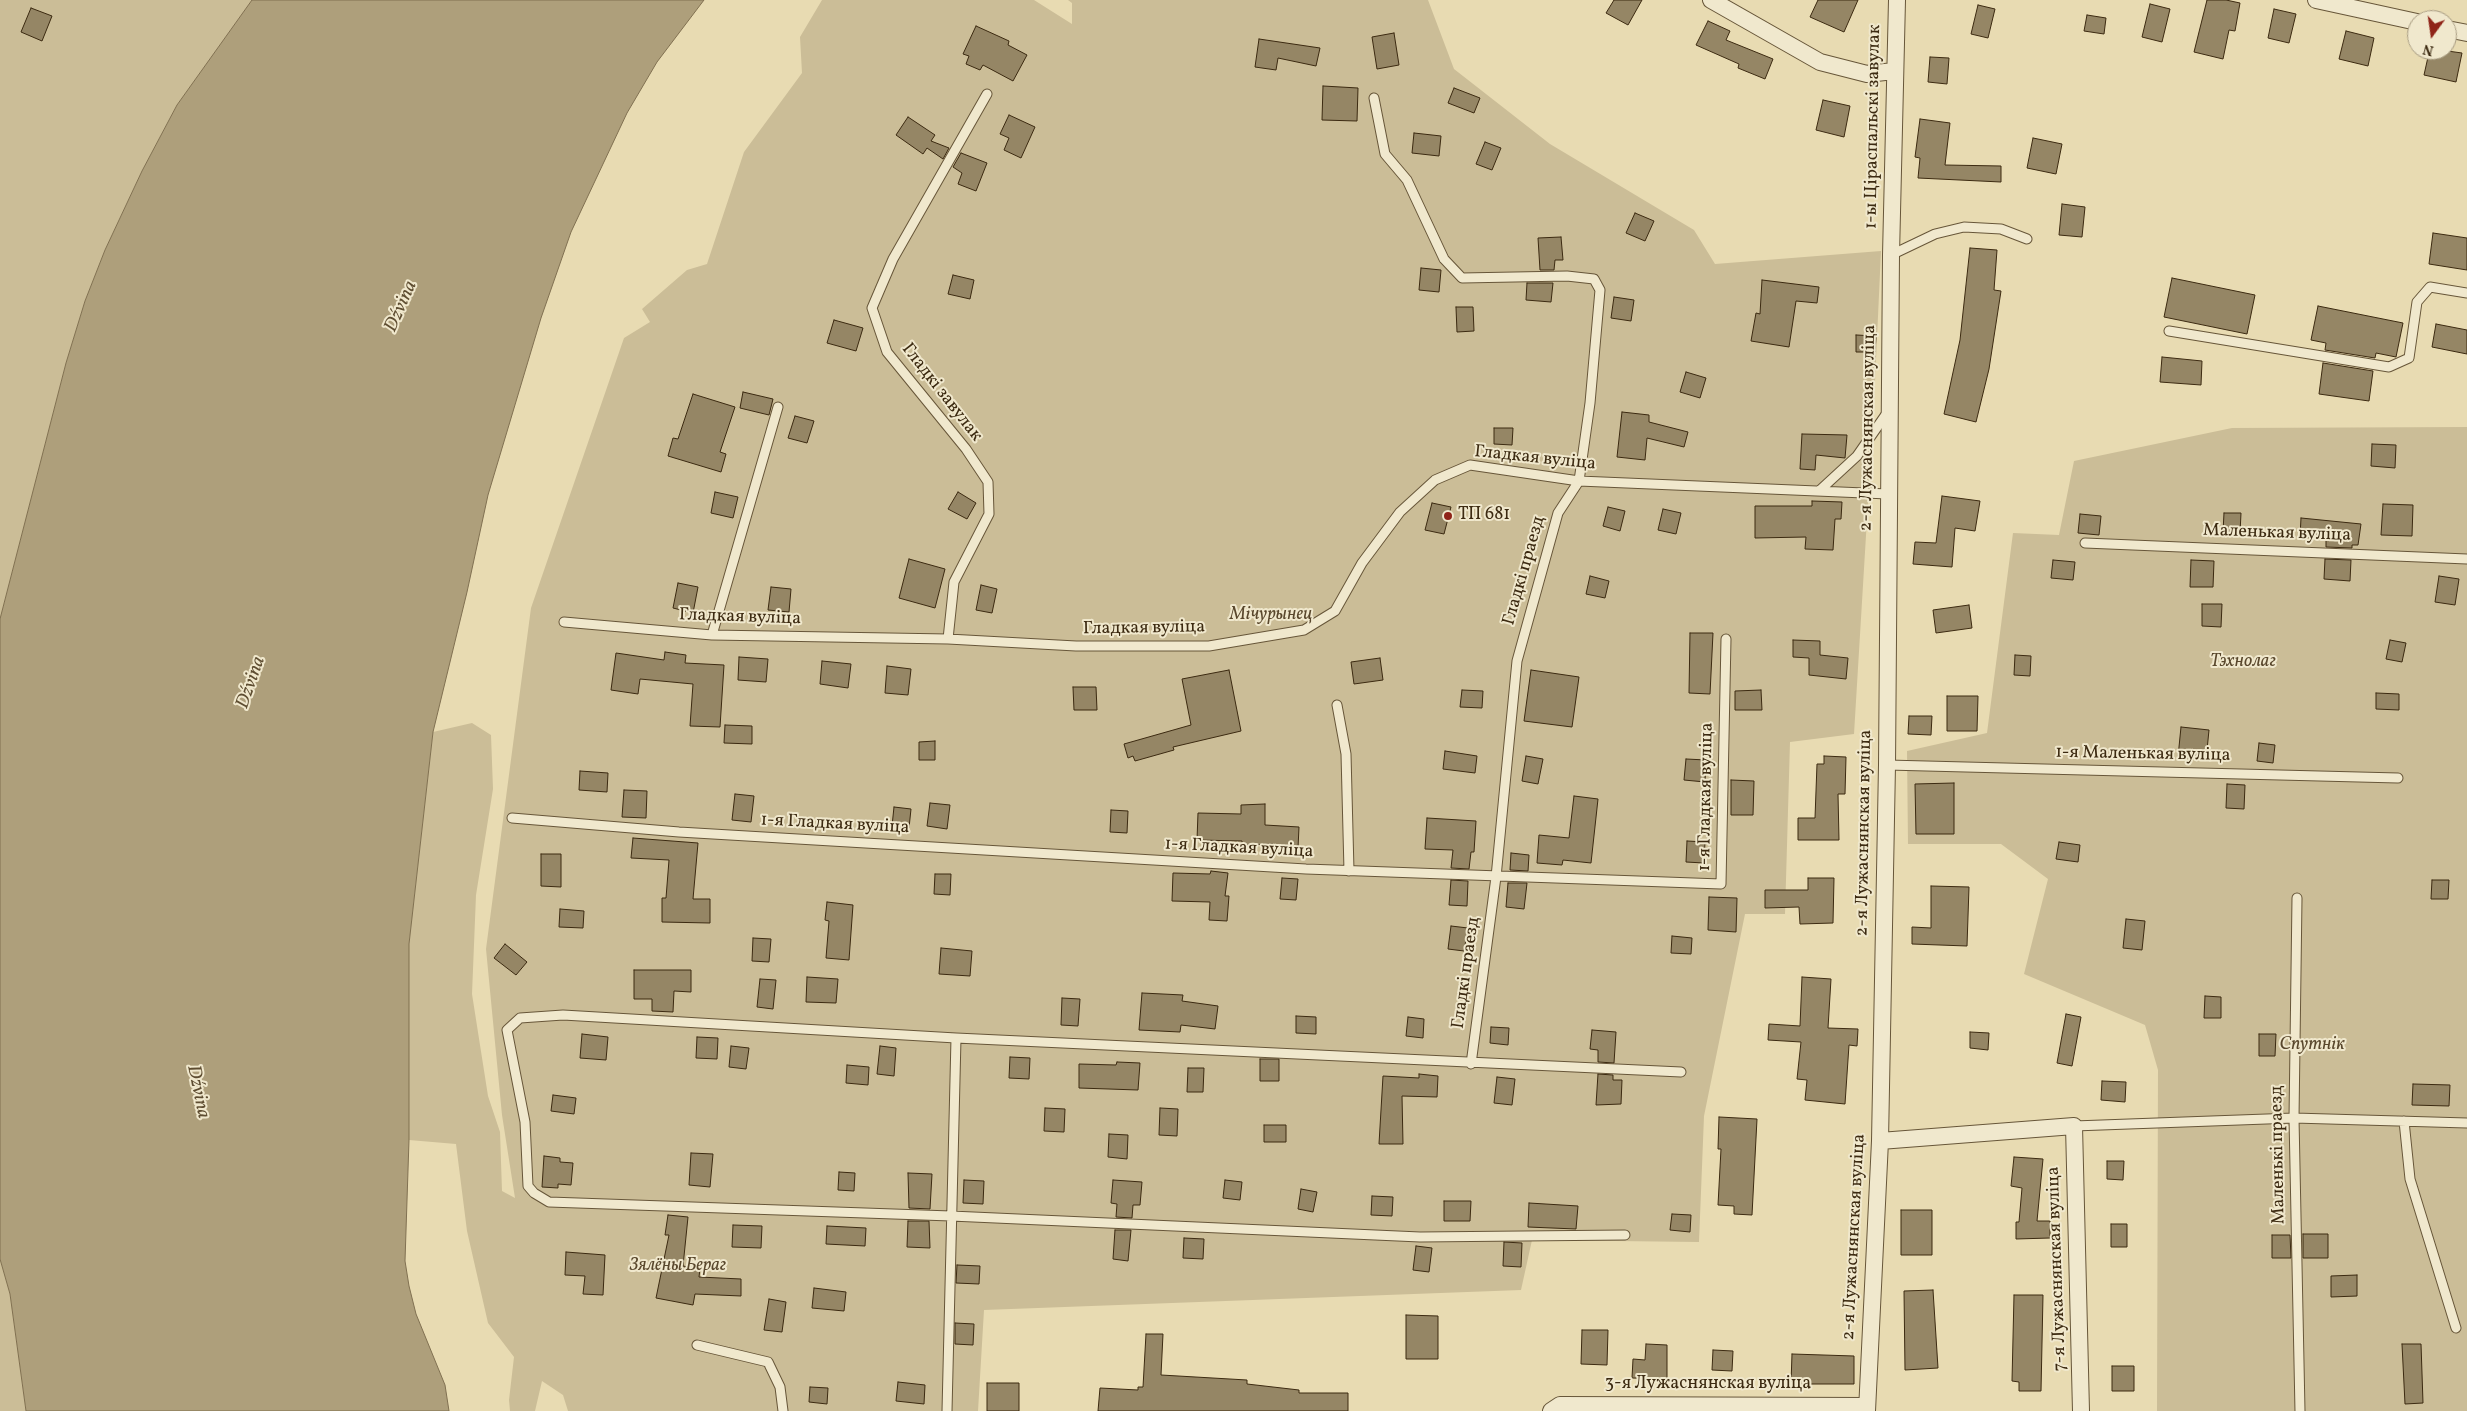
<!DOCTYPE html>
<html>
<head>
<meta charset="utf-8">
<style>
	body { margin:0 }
	#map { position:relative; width:2467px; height:1411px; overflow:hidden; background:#e8dbb2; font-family:Vollkorn,serif }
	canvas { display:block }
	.north { position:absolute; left:2407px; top:10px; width:50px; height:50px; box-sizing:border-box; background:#f0e8cd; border:1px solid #a89c82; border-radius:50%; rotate:194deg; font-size:14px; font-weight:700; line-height:20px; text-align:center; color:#3c2a11 }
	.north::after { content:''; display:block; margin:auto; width:18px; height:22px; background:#8f2418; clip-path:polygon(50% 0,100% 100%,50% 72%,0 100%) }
</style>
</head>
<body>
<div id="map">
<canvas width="2467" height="1411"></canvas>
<div class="north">N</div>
</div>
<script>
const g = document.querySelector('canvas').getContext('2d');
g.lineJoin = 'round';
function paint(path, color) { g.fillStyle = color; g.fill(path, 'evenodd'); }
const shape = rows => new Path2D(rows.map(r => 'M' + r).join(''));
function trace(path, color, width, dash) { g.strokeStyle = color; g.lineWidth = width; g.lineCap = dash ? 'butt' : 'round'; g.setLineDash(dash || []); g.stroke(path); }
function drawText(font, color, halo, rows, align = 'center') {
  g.font = font + ' Vollkorn,serif'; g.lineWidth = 4; g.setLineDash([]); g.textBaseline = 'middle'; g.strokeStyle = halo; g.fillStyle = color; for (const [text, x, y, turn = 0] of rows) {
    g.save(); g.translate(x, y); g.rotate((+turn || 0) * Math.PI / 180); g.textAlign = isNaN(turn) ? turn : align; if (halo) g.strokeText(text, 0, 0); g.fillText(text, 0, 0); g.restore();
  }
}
const green = shape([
	[0,0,252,0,177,105,142,171,105,250,85,301,66,363,0,619],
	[822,0,1034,0,1072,24,1072,3,1068,0,1428,0,1454,69,1550,144,1694,230,1715,264,1881,251,1874,403,1854,734,1790,742,1785,914,1745,914,1704,1116,1699,1242,1532,1240,1521,1290,984,1310,978,1411,568,1411,563,1395,542,1381,535,1411,510,1411,509,1400,514,1357,488,1323,467,1231,456,1144,409,1140,409,944,433,732,472,723,491,735,493,789,476,895,472,994,488,1096,500,1132,502,1191,515,1198,502,1115,486,949,531,608,624,338,650,322,642,309,687,270,707,264,744,152,802,73,800,37],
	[2467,427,2467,1411,2157,1411,2158,1070,2145,1025,2024,974,2048,879,2001,844,1908,844,1907,751,1987,733,2013,533,2059,535,2074,461,2232,428],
	[0,1259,10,1294,26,1411,0,1411]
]);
const water = shape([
	[252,0,704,0,657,62,627,113,571,232,541,318,488,495,467,592,433,732,409,944,409,1140,405,1261,409,1286,416,1314,445,1385,449,1411,26,1411,10,1294,0,1259,0,619,66,363,85,301,105,250,142,171,177,105,252,0]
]);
const building = shape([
	[1614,0,1642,0,1628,25,1606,13,1614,0],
	[1818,0,1858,0,1844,32,1810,17,1818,0],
	[2207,0,2226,0,2240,3,2235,31,2229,30,2223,59,2194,52,2207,0],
	[2150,4,2170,9,2162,42,2142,37,2150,4],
	[1978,5,1995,9,1988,38,1971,34,1978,5],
	[31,8,52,16,42,41,21,32,31,8],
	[2274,9,2296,14,2289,43,2268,38,2274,9],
	[2087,15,2106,18,2104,34,2084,31,2087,15],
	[1708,21,1730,31,1726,40,1773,59,1765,79,1738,68,1739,64,1696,45,1708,21],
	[976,26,1009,41,1008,45,1027,55,1013,81,983,65,980,70,966,64,969,56,963,54,976,26],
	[2346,31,2374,38,2368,66,2339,59,2346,31],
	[1394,33,1399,65,1377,69,1372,37,1394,33],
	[1259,39,1320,48,1316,66,1278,58,1276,70,1255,67,1259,39],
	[2440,50,2462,53,2456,82,2424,75,2428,57,2437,59,2440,50],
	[1930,57,1949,58,1947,84,1928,82,1930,57],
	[1323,86,1358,88,1357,121,1322,120,1323,86],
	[1454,88,1480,98,1474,113,1448,103,1454,88],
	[1823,100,1850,106,1844,137,1816,130,1823,100],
	[1009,115,1035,127,1021,158,1004,150,1009,138,1000,134,1009,115],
	[908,117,935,135,931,141,949,148,943,159,927,148,923,154,896,135,908,117],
	[1920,119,1950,123,1945,165,2001,166,2001,182,1918,178,1920,158,1915,157,1920,119],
	[1414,133,1441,136,1439,156,1412,153,1414,133],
	[2033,138,2062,144,2056,174,2027,168,2033,138],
	[1485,142,1501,148,1492,170,1476,164,1485,142],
	[961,153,987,163,976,191,958,184,962,173,953,167,961,153],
	[2062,204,2085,207,2082,237,2059,235,2062,204],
	[1635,213,1654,221,1645,241,1626,233,1635,213],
	[2433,233,2467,238,2467,270,2429,264,2433,233],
	[1561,237,1563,260,1555,260,1554,270,1540,270,1538,238,1561,237],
	[1970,248,1997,250,1994,290,2001,291,1989,369,1976,422,1944,414,1960,340,1970,248],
	[1421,268,1441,270,1439,292,1419,290,1421,268],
	[953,275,974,280,970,299,948,294,953,275],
	[2172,278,2255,295,2247,334,2164,317,2172,278],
	[1762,280,1819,287,1817,303,1796,301,1789,347,1751,341,1756,313,1760,314,1762,280],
	[1527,283,1553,283,1551,302,1526,300,1527,283],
	[1614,297,1634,300,1631,321,1611,318,1614,297],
	[2318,306,2403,323,2396,357,2376,353,2375,358,2325,350,2326,343,2311,340,2318,306],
	[1456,307,1473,307,1474,331,1457,332,1456,307],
	[834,320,863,328,856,351,827,343,834,320],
	[2436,324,2467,330,2467,354,2432,347,2436,324],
	[1856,335,1876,336,1875,352,1856,352,1856,335],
	[2162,357,2202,361,2201,385,2160,382,2162,357],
	[2323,363,2373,371,2369,401,2319,394,2323,363],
	[1686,372,1706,378,1700,398,1680,392,1686,372],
	[743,392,773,399,769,415,740,408,743,392],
	[693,394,735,407,720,452,726,454,721,472,668,456,673,438,678,439,693,394],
	[1622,412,1649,415,1649,422,1688,432,1684,447,1647,438,1645,460,1617,457,1622,412],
	[795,416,814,421,807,443,788,438,795,416],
	[1494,428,1513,428,1512,445,1494,444,1494,428],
	[1802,434,1847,435,1845,458,1816,455,1815,470,1800,469,1802,434],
	[2372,444,2396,445,2395,468,2371,466,2372,444],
	[715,492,738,497,733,518,711,513,715,492],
	[958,492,976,503,967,519,948,509,958,492],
	[1942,496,1980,501,1975,531,1955,528,1952,567,1913,564,1915,542,1936,543,1942,496],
	[1812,501,1842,502,1841,519,1835,519,1833,550,1805,549,1806,537,1755,538,1755,506,1812,506,1812,501],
	[1432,503,1451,507,1444,534,1425,530,1432,503],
	[2383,504,2413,505,2412,536,2381,535,2383,504],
	[1608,507,1625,511,1620,531,1603,526,1608,507],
	[1663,509,1681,513,1676,534,1658,530,1663,509],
	[2224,513,2241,513,2240,533,2223,532,2224,513],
	[2080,514,2101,516,2099,535,2078,533,2080,514],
	[2301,518,2361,524,2358,545,2352,545,2352,548,2326,547,2326,539,2300,537,2301,518],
	[909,559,945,569,935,608,899,598,909,559],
	[2325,559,2351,560,2350,581,2324,579,2325,559],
	[2053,560,2075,562,2073,580,2051,578,2053,560],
	[2191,560,2214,561,2213,587,2190,587,2191,560],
	[1590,576,1609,581,1605,598,1586,594,1590,576],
	[2439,576,2459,579,2455,605,2435,602,2439,576],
	[678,583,698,587,693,613,673,608,678,583],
	[981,585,997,589,992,613,976,610,981,585],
	[771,587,791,589,789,612,768,610,771,587],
	[2202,604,2222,604,2221,627,2202,626,2202,604],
	[1969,605,1972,628,1936,633,1933,610,1969,605],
	[1690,633,1713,633,1710,694,1689,693,1690,633],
	[1793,640,1820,641,1820,655,1848,658,1846,679,1809,675,1809,658,1793,657,1793,640],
	[2390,640,2406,643,2402,662,2386,659,2390,640],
	[665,652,686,655,685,663,724,665,720,727,690,726,693,684,640,679,638,694,611,690,616,653,664,660,665,652],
	[2015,655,2031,656,2030,676,2014,675,2015,655],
	[739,657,768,659,766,682,738,680,739,657],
	[1380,658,1383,680,1354,684,1351,662,1380,658],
	[822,661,851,664,848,688,820,684,822,661],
	[887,666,911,669,908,695,885,693,887,666],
	[1229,670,1241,731,1173,747,1174,750,1135,761,1133,756,1128,758,1124,744,1191,725,1182,679,1229,670],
	[1531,670,1579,677,1572,727,1524,721,1531,670],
	[1073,687,1096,687,1097,710,1074,710,1073,687],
	[1462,690,1483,691,1482,708,1460,707,1462,690],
	[1761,690,1762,710,1735,710,1735,691,1761,690],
	[2376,693,2399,694,2399,710,2376,709,2376,693],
	[1947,696,1978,696,1977,731,1947,731,1947,696],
	[1909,716,1932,716,1931,735,1908,734,1909,716],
	[725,725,752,726,752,744,724,743,725,725],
	[2181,727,2209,730,2206,760,2178,757,2181,727],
	[935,741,935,760,919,760,919,742,935,741],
	[2259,743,2275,745,2273,763,2257,761,2259,743],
	[1445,751,1477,756,1475,773,1443,769,1445,751],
	[1526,756,1543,759,1538,784,1522,781,1526,756],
	[1824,756,1846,757,1845,794,1838,794,1839,840,1798,840,1798,818,1815,818,1817,764,1824,764,1824,756],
	[1686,759,1706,760,1705,782,1684,780,1686,759],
	[580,771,608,773,607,792,579,790,580,771],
	[1731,780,1754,781,1753,815,1731,815,1731,780],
	[1954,783,1954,834,1916,834,1915,784,1954,783],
	[2227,784,2245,785,2244,809,2226,808,2227,784],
	[624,790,647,791,646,818,622,817,624,790],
	[735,794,754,796,751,822,732,820,735,794],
	[1574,796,1598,799,1591,863,1563,860,1562,865,1537,863,1539,835,1569,838,1574,796],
	[930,803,950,805,947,829,927,826,930,803],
	[1265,804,1265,825,1299,827,1298,848,1273,847,1273,844,1242,845,1242,841,1197,840,1198,813,1241,814,1241,805,1265,804],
	[894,807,911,809,909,828,892,826,894,807],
	[1111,810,1128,811,1127,833,1110,832,1111,810],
	[1427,818,1476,821,1474,852,1471,852,1469,869,1451,868,1453,850,1425,849,1427,818],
	[633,838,698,843,693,899,710,899,710,923,662,922,662,898,666,898,669,860,631,858,633,838],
	[1687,841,1705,842,1704,863,1686,862,1687,841],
	[2059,842,2080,845,2078,862,2056,859,2059,842],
	[1511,853,1529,855,1528,871,1510,870,1511,853],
	[541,854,561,854,561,887,541,886,541,854],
	[1211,871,1228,873,1225,896,1229,896,1227,921,1209,920,1210,902,1172,901,1173,873,1210,874,1211,871],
	[935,874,951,874,950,895,934,894,935,874],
	[1282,878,1298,879,1296,900,1280,899,1282,878],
	[1808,878,1834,878,1833,923,1800,924,1799,907,1765,908,1765,890,1808,890,1808,878],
	[1451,880,1468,881,1467,906,1449,905,1451,880],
	[2432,880,2449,880,2448,899,2431,899,2432,880],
	[1508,883,1527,883,1524,909,1506,907,1508,883],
	[1931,886,1969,887,1967,946,1912,944,1912,927,1931,928,1931,886],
	[1709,897,1737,898,1736,932,1708,930,1709,897],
	[827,902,853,905,849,960,826,958,829,921,825,920,827,902],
	[560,909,584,911,583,928,559,927,560,909],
	[2126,919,2145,921,2142,950,2123,948,2126,919],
	[1451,926,1468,928,1464,951,1448,949,1451,926],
	[1672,936,1692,938,1691,954,1671,953,1672,936],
	[753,938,771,939,769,962,752,961,753,938],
	[505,944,527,962,516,975,494,958,505,944],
	[941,948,972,951,970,976,939,974,941,948],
	[634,970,691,970,691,992,674,991,673,1012,652,1011,652,999,634,999,634,970],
	[807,977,838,979,836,1003,806,1002,807,977],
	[1802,977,1831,979,1828,1028,1858,1029,1857,1046,1849,1045,1845,1104,1805,1100,1807,1080,1797,1079,1801,1042,1768,1040,1769,1024,1800,1026,1802,977],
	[760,979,776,980,773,1009,757,1007,760,979],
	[1142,993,1183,995,1182,1001,1218,1006,1215,1029,1181,1025,1180,1032,1139,1030,1142,993],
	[2205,996,2221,997,2221,1018,2204,1018,2205,996],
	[1062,998,1080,999,1078,1026,1061,1025,1062,998],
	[2066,1014,2081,1017,2072,1066,2057,1063,2066,1014],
	[1296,1016,1316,1017,1316,1034,1296,1033,1296,1016],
	[1408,1017,1424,1019,1423,1038,1406,1036,1408,1017],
	[1491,1027,1509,1028,1508,1045,1490,1043,1491,1027],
	[1592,1030,1616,1032,1614,1063,1598,1062,1598,1050,1590,1049,1592,1030],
	[1970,1032,1989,1033,1988,1050,1970,1048,1970,1032],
	[582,1034,608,1037,606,1060,580,1058,582,1034],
	[2259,1034,2276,1034,2275,1056,2259,1056,2259,1034],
	[697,1037,718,1038,717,1059,696,1058,697,1037],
	[731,1046,749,1048,746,1069,729,1067,731,1046],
	[880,1046,896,1048,894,1076,877,1074,880,1046],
	[1010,1057,1030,1058,1029,1079,1009,1078,1010,1057],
	[1260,1059,1279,1059,1279,1081,1260,1081,1260,1059],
	[1117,1062,1140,1063,1138,1090,1079,1088,1079,1064,1116,1065,1117,1062],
	[847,1065,869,1067,868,1085,846,1083,847,1065],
	[1188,1068,1204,1068,1203,1092,1187,1092,1188,1068],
	[1419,1074,1438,1076,1437,1097,1402,1096,1403,1144,1379,1144,1383,1076,1419,1078,1419,1074],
	[1598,1074,1613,1075,1613,1080,1622,1080,1621,1104,1596,1105,1598,1074],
	[1497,1077,1515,1079,1512,1105,1494,1103,1497,1077],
	[2102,1081,2126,1082,2125,1102,2101,1100,2102,1081],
	[2413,1084,2450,1085,2449,1106,2412,1105,2413,1084],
	[553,1095,576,1098,574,1114,551,1111,553,1095],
	[1045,1108,1065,1109,1064,1132,1044,1131,1045,1108],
	[1160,1108,1178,1109,1177,1136,1159,1135,1160,1108],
	[1719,1117,1757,1119,1752,1215,1734,1214,1734,1206,1718,1205,1721,1149,1718,1149,1719,1117],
	[1264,1125,1286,1125,1286,1142,1264,1142,1264,1125],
	[1109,1134,1128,1135,1127,1159,1108,1157,1109,1134],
	[691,1153,713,1154,710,1187,689,1185,691,1153],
	[544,1156,560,1158,560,1162,573,1163,571,1185,558,1184,558,1188,542,1187,544,1156],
	[2014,1157,2043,1159,2037,1221,2050,1221,2050,1238,2016,1239,2016,1222,2019,1222,2022,1188,2011,1186,2014,1157],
	[2107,1161,2124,1161,2123,1180,2107,1179,2107,1161],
	[839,1172,855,1173,854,1191,838,1190,839,1172],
	[908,1173,932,1174,930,1209,909,1208,908,1173],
	[964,1180,984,1181,983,1204,963,1203,964,1180],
	[1113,1180,1142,1182,1140,1205,1133,1205,1132,1218,1116,1217,1117,1204,1111,1203,1113,1180],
	[1225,1180,1242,1182,1240,1200,1223,1198,1225,1180],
	[1301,1189,1317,1192,1313,1212,1298,1209,1301,1189],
	[1372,1196,1393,1197,1392,1216,1371,1215,1372,1196],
	[1444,1201,1471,1201,1470,1221,1444,1221,1444,1201],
	[1529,1203,1578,1206,1576,1229,1528,1227,1529,1203],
	[1901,1210,1932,1210,1932,1255,1901,1255,1901,1210],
	[1672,1214,1691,1215,1690,1232,1670,1230,1672,1214],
	[668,1215,688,1217,683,1266,700,1269,699,1277,741,1279,741,1296,695,1294,693,1305,656,1298,669,1235,665,1235,668,1215],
	[908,1221,929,1221,930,1248,907,1247,908,1221],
	[2111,1224,2127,1224,2127,1247,2111,1247,2111,1224],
	[733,1225,762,1226,761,1248,732,1247,733,1225],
	[827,1226,866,1228,865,1246,826,1244,827,1226],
	[1115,1230,1131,1230,1128,1261,1113,1259,1115,1230],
	[2303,1234,2328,1234,2328,1258,2303,1258,2303,1234],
	[2272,1235,2290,1235,2291,1258,2272,1258,2272,1235],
	[1184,1238,1204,1239,1203,1259,1183,1258,1184,1238],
	[1504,1242,1522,1243,1521,1267,1503,1266,1504,1242],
	[1416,1246,1432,1248,1429,1272,1413,1270,1416,1246],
	[566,1252,605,1255,603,1295,583,1294,585,1276,565,1275,566,1252],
	[957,1265,980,1266,979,1284,956,1283,957,1265],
	[2357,1275,2357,1296,2331,1297,2331,1276,2357,1275],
	[814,1288,846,1292,844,1311,812,1308,814,1288],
	[1933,1290,1938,1368,1905,1370,1904,1291,1933,1290],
	[2014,1295,2043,1295,2041,1391,2019,1391,2019,1382,2012,1381,2014,1295],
	[769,1299,786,1302,782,1332,764,1330,769,1299],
	[1406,1315,1438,1316,1438,1359,1406,1359,1406,1315],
	[955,1323,974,1324,973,1345,955,1344,955,1323],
	[1582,1330,1608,1330,1607,1365,1581,1364,1582,1330],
	[1146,1334,1163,1334,1161,1375,1247,1380,1247,1384,1299,1390,1299,1393,1348,1393,1348,1411,1098,1411,1100,1388,1138,1390,1138,1387,1143,1387,1146,1334],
	[1646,1344,1667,1345,1667,1379,1632,1378,1633,1359,1645,1360,1646,1344],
	[2402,1344,2421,1344,2423,1403,2405,1404,2402,1344],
	[1713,1350,1733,1351,1732,1371,1712,1370,1713,1350],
	[1792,1354,1854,1356,1854,1384,1791,1384,1792,1354],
	[2112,1366,2134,1366,2134,1391,2112,1391,2112,1366],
	[898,1382,925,1385,924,1404,896,1401,898,1382],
	[987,1383,1019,1383,1019,1411,987,1411,987,1383],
	[810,1387,828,1388,827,1404,809,1402,810,1387]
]);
const lane = shape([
	[1374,98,1385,154,1407,180,1444,259,1462,278,1567,276,1594,279,1600,290,1590,403,1579,481,1558,513,1517,661,1496,877,1471,1064],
	[1891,255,1935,234,1964,227,2001,229,2027,239],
	[2169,331,2389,367,2409,358,2417,302,2430,287,2467,293],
	[1819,491,1857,456,1887,413],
	[2085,543,2467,559],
	[564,622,712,635,948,639,1076,646,1209,646,1304,630,1335,611,1362,563,1400,512,1435,480,1470,465,1579,481,1888,494],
	[712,635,778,407],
	[948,639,954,582,989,514,988,482,966,449,887,352,872,308,893,259,987,94],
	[1337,705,1346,754,1349,871],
	[1887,765,2398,778],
	[512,818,679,832,1306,869,1721,884,1726,639],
	[2297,898,2294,1118,2300,1411],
	[2404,1121,2410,1179,2456,1328],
	[2074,1126,2294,1118,2467,1123],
	[1625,1235,1420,1237,951,1216,549,1202,534,1193,528,1186,525,1122,507,1030,520,1018,563,1015,956,1038,1681,1072],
	[697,1345,768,1362,780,1387,783,1411],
	[947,1411,956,1038]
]);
const street = shape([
	[1711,0,1820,62,1867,74,1894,71],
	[2316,0,2417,22],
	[2447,29,2467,33],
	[1880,1141,2074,1126,2081,1411],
	[1551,1411,1560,1405,1867,1406],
	[1867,1411,1880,1141,1887,765,1891,255,1897,0]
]);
const markers = [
	[1448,516,5,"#8f2418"]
];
const streetNames = [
	["1-ы Ціраспальскі завулак",1874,127,-89],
	["Гладкі завулак",941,393,52],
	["2-я Лужаснянская вуліца",1869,428,-89],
	["Гладкая вуліца",1535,459,6],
	["Маленькая вуліца",2277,534,2],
	["Гладкі праезд",1525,571,-74],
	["Гладкая вуліца",740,618,2],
	["Гладкая вуліца",1144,629,-1],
	["1-я Маленькая вуліца",2143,755,1],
	["1-я Гладкая вуліца",1707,797,-89],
	["1-я Гладкая вуліца",835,825,3],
	["2-я Лужаснянская вуліца",1865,833,-89],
	["1-я Гладкая вуліца",1239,849,3],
	["Гладкі праезд",1467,973,-82],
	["Маленькі праезд",2279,1155,-91],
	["2-я Лужаснянская вуліца",1855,1237,-87],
	["7-я Лужаснянская вуліца",2058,1269,-92],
	["3-я Лужаснянская вуліца",1708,1385]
];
const poiNames = [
	["ТП 681",1458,516]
];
const parkNames = [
	["Мічурынец",1271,616],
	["Тэхнолаг",2243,663],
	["Спутнік",2312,1046],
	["Зялёны Бераг",678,1267]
];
const waterNames = [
	["Dźvina",402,307,-66],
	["Dźvina",252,683,-71],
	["Dźvina",197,1092,78]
];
paint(green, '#cbbd97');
paint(water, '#ae9f7b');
trace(water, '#807051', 1);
paint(building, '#958665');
trace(building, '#3c2a11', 1);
trace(lane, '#675639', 11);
trace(street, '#675639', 18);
trace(lane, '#f0e8cd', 9);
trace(street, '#f0e8cd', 16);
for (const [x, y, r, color] of markers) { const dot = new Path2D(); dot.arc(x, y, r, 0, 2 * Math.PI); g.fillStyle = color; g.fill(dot); trace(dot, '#f0e8cd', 2); }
drawText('18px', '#3c2a11', '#f0e8cd', streetNames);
drawText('18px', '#3c2a11', '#f0e8cd', poiNames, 'left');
drawText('italic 18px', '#59472c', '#f0e8cd', parkNames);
drawText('italic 19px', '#5e4d31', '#f0e8cd', waterNames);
</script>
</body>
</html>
